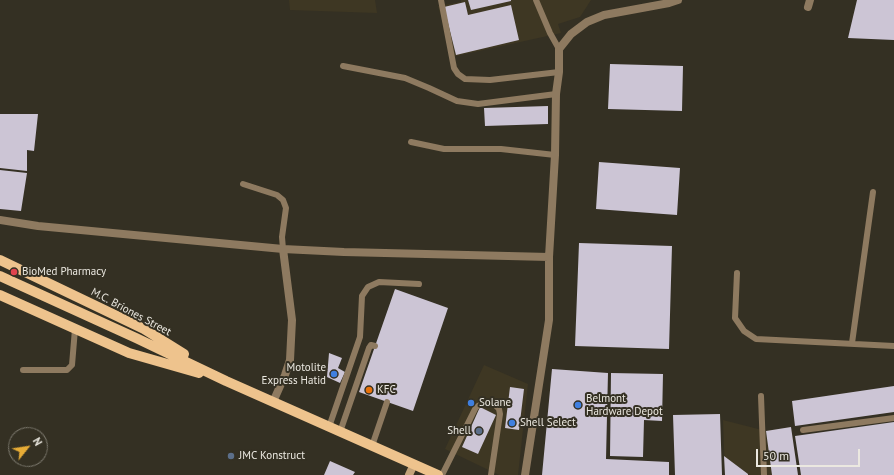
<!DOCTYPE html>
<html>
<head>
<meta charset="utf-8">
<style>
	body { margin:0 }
	#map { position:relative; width:894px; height:475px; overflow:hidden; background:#343023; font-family:"PT Sans",sans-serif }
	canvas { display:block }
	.north { position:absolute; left:8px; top:427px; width:40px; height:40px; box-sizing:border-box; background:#343023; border:1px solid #7d7a6f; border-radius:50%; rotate:60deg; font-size:11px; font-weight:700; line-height:16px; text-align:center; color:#ebe8e0 }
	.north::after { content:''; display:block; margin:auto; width:14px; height:18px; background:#e7ac36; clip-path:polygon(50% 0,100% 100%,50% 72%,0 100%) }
	.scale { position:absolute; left:756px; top:449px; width:104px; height:18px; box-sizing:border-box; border:2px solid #ebe8e0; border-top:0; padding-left:5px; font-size:12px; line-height:14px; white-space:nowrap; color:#ebe8e0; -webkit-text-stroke:3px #343023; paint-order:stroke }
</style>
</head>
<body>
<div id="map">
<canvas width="894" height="475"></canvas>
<div class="north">N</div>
<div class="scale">50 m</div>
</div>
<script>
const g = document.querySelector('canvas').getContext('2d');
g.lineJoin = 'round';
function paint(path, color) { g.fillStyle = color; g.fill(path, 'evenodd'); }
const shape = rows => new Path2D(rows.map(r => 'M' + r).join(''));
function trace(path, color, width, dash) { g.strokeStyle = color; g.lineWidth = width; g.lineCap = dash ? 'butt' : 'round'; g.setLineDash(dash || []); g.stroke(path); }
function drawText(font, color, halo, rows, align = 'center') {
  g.font = font + ' "PT Sans",sans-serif'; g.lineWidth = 4; g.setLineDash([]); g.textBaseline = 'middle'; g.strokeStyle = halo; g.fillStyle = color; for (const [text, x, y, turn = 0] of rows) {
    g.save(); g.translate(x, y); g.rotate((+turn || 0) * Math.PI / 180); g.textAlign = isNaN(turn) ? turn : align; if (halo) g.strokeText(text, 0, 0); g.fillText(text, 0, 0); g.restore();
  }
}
const built = shape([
	[289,0,375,0,377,13,290,10],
	[461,0,591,0,580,17,558,24,561,33,452,57,438,6,461,2],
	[484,365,528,384,518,475,499,475,445,449],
	[723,420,766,431,791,427,798,475,725,475]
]);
const building = shape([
	[468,0,511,0,511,1,471,10],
	[857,0,894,0,894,40,848,38],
	[465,2,468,15,511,5,519,40,456,55,444,7],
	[610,64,683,66,682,111,608,109],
	[548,106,548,124,485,126,484,108],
	[0,114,38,114,34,151,27,150,27,171,0,168],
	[599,162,680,168,677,215,596,209],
	[0,170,27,173,21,211,0,209],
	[579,243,672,246,669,349,575,346],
	[395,289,448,308,413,411,359,392],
	[329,353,342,358,338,368,345,372,340,383,327,377],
	[552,369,608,373,606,459,669,462,669,475,542,475],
	[611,373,663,374,662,421,644,420,643,457,610,456],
	[894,386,894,412,795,426,792,401],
	[510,387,524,389,519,430,505,428],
	[480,407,496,415,478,454,462,447],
	[720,414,722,475,675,475,673,415],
	[894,422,894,475,801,475,795,436],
	[791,427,798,475,772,475,766,431],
	[724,456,748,474,748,475,725,475],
	[330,461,355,472,353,475,324,475]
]);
const lane = shape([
	[441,0,454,68,458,74,465,79,490,80,559,72],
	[536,0,550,33,559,49],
	[343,66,405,78,429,88,457,101,478,104,556,94],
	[411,142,444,149,501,149,555,155],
	[243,184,277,195,283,200,286,208,282,237,283,249],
	[737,273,735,318,744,331,756,339,894,346],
	[852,343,873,192],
	[23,370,67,370,72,365,75,329],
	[761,396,764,475],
	[329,427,360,337,362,296,368,287,379,282,419,284],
	[803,430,894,418],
	[340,432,369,348,371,345,375,346],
	[372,446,387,402],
	[442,475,476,407,485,402,495,405,499,409,500,414,491,475]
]);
const street = shape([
	[808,7,810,0],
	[0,220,38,226,283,249,344,252,549,257],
	[273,402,285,375,290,360,292,320,283,249],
	[525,475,549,320,549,257,555,155,556,94,559,72,559,49,571,34,587,22,604,15,669,3,678,0]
]);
const secondary = shape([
	[409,475,414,464]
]);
const primary = shape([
	[0,260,144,329,184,354],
	[0,276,136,338,226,381,438,475],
	[0,295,129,353,199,373]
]);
const markers = [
	[14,272,4,"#e0444e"],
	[334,374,4,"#3f7fe0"],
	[369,390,4,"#e8710a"],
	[471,403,4,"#3f7fe0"],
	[578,405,4,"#3f7fe0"],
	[512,423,4,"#3f7fe0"],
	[479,431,4,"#5c6f8a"],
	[231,456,4,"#5c6f8a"]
];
const poiNames = [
	["BioMed Pharmacy",22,272],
	["Motolite",326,368,"right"],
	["Express Hatid",326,381,"right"],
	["KFC",377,390],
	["Belmont",586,399],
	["Hardware Depot",586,412],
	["Solane",479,403],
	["Shell Select",520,423],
	["Shell",471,431,"right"],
	["JMC Konstruct",239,456]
];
const streetNames = [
	["M.C. Briones Street",131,312,28]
];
paint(built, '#3e3723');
paint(building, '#ccc5d5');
trace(lane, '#8e7a60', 6);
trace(street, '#8e7a60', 8);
trace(secondary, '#c4a37a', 8);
trace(primary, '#eec38d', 10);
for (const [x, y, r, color] of markers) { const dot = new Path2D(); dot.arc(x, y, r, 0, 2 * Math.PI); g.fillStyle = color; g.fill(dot); trace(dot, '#343023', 1.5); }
drawText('11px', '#ebe8e0', '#343023', poiNames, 'left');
drawText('11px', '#ebe8e0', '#343023', streetNames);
</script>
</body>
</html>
